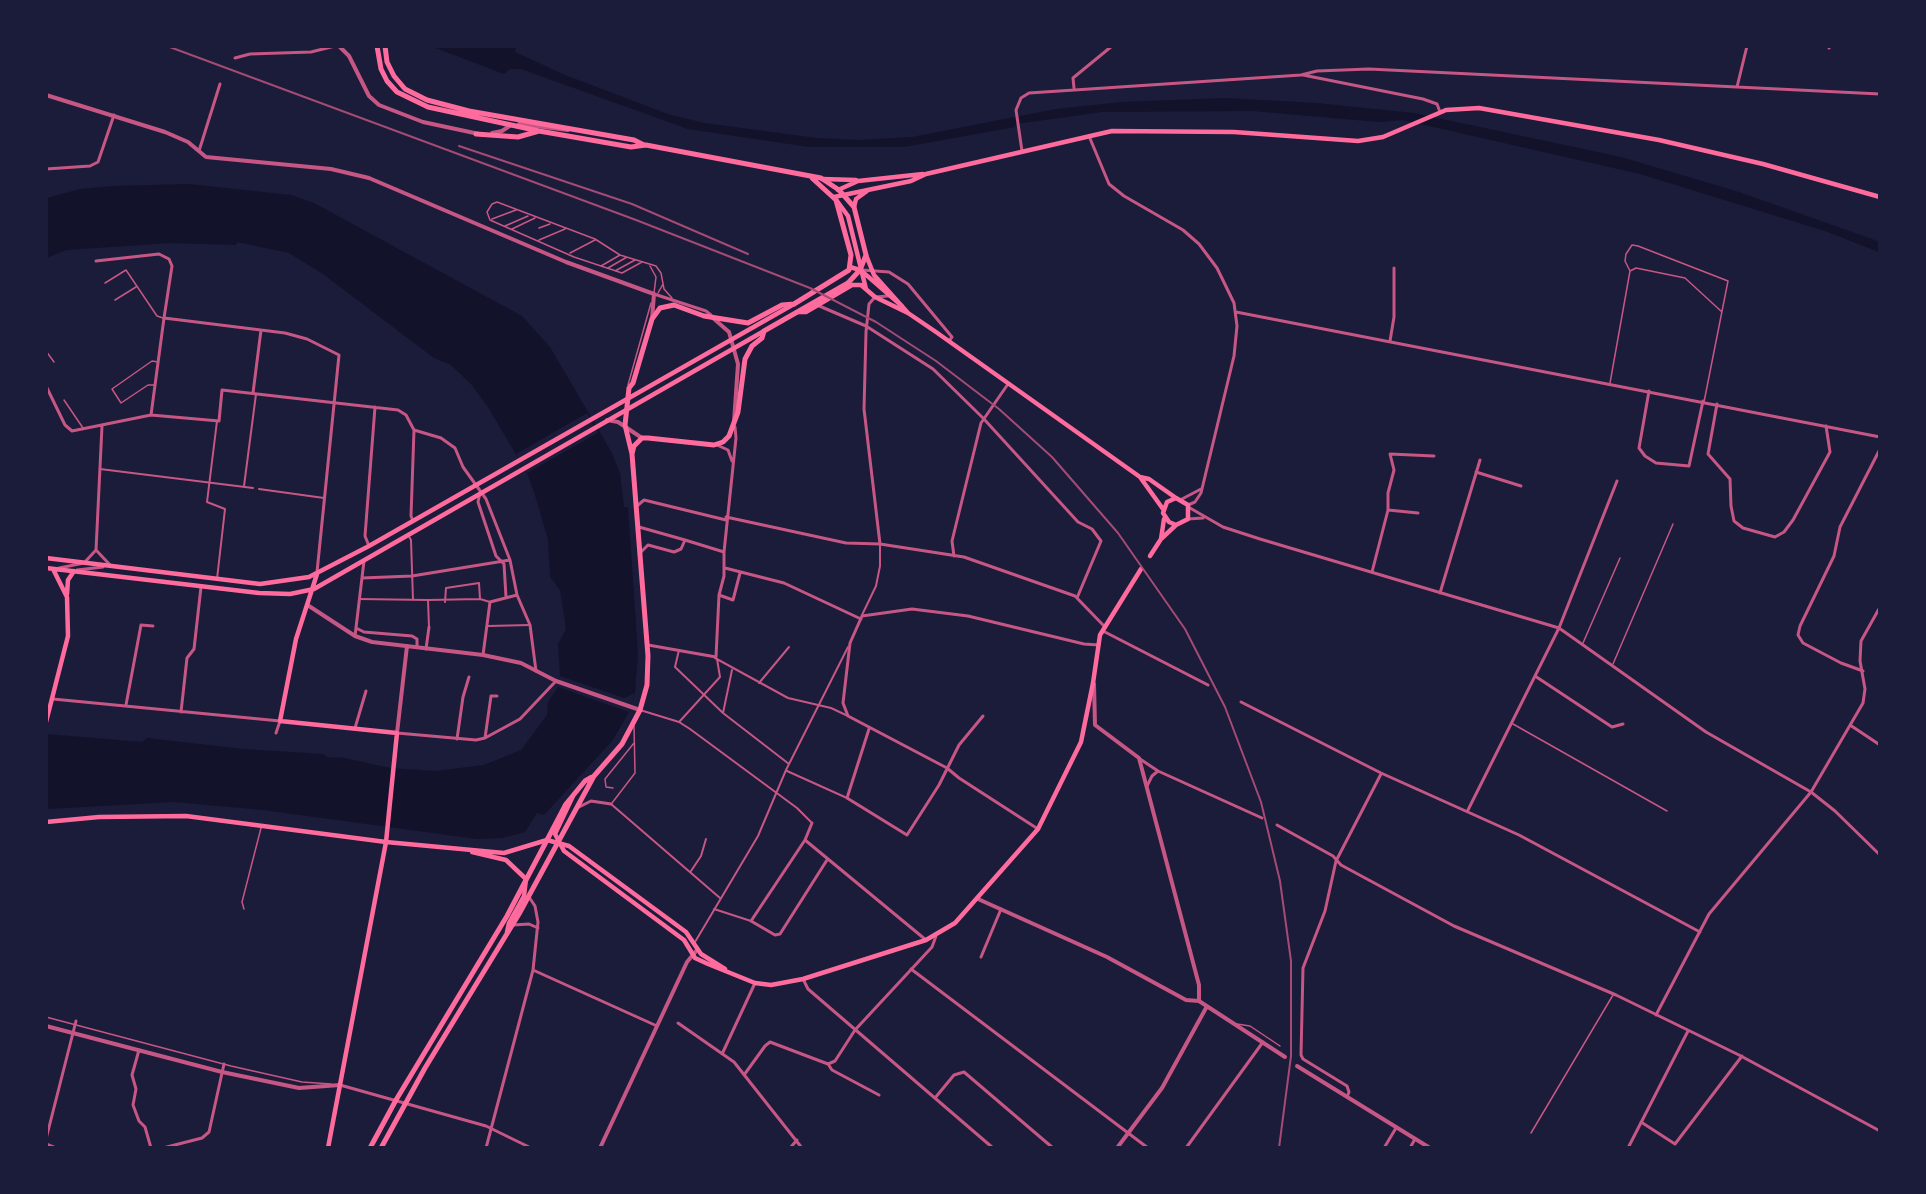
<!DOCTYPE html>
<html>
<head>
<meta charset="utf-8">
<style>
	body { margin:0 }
	#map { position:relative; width:1926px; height:1194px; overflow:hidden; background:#1b1b3a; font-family:Karla,sans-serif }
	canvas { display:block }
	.frame { position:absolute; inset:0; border:48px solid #1b1b3a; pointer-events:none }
</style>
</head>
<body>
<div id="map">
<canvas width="1926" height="1194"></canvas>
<div class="frame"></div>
</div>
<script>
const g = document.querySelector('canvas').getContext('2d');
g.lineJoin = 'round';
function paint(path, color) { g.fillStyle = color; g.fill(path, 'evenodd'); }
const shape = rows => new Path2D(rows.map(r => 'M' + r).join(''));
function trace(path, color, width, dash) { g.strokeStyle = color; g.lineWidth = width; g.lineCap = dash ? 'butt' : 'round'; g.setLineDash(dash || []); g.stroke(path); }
const water = shape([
	[433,47,516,47,515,52,565,75,668,114,704,123,817,138,858,140,912,137,1056,109,1122,102,1226,98,1316,103,1414,113,1621,157,1739,192,1872,239,1879,242,1879,252,1825,231,1640,174,1403,120,1379,122,1252,111,1102,112,1016,124,1015,127,904,147,809,147,688,129,521,69,510,69,504,74],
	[188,184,291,195,314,203,522,316,550,347,612,453,620,473,624,507,628,507,638,653,635,693,629,712,613,740,544,815,537,813,525,832,502,838,477,839,263,810,174,802,47,809,47,734,142,742,147,738,243,749,323,754,328,758,340,757,390,768,436,771,484,765,521,750,547,715,548,702,558,687,560,674,558,644,566,629,560,590,550,577,548,540,535,495,527,473,488,407,471,384,451,365,434,358,323,274,289,253,237,242,236,245,171,243,66,250,47,258,47,198,80,189,113,186]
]);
const pier = shape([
	[587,413,598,433,527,473,516,454],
	[560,676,624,698,635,693,629,712,558,687]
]);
const service = shape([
	[492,219,516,210],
	[505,226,528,216],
	[539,228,550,224],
	[512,229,535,218],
	[539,240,565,229],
	[570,253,595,240],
	[642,262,622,273,574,257,490,220,487,212,492,204,497,202,595,239,620,255,656,266,661,273,664,289,672,298],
	[601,266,620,255],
	[650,266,656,277,654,293],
	[608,268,627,257],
	[615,271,635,260],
	[1630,271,1625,261,1626,254,1632,245,1638,246,1728,281,1704,402],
	[105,283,126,270,157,316,163,318],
	[658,293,663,284],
	[115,300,136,287],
	[46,351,54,362],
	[1610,383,1630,271,1636,268,1685,278,1722,312],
	[154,385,148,385,121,403,112,389,152,361,158,362],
	[628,385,651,303],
	[64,400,83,428],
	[1583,643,1620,558],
	[1613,664,1673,524],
	[1513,724,1667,811],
	[613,788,606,787,605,779,634,743],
	[612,803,635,773,634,726],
	[244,909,242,902,261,828],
	[46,1017,231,1066,302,1082,331,1084],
	[1237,1024,1250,1026,1280,1046],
	[1531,1133,1613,995]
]);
const pedestrian = shape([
	[100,469,253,488],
	[244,486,256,394],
	[259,489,324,498],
	[408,535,411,540,413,600],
	[217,579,225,509,207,502,217,421],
	[359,599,428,600],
	[445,602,446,588,479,583,480,599],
	[862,615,876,586,880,566,880,544],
	[488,626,530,625],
	[429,627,428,600,480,599,490,602],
	[679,650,675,667,723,713,789,764],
	[715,658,788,698,831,708,848,716],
	[759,683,789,647],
	[640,710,679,722,690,729,797,808,811,822],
	[723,713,732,670],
	[680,721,720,677,717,659],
	[787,771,847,798],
	[611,804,720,898],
	[691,871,701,856,706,839],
	[714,909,751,921],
	[695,942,758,836,786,770,848,647]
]);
const minor = shape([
	[1829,48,1830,46],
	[235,58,250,54,311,52,335,46],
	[1303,75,1423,99,1437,104,1440,112],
	[1737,87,1747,46],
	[1074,88,1073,78,1112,46],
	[1089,136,1109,184,1124,196,1183,230,1199,244,1217,268,1234,303,1237,326,1234,356,1201,493,1195,502,1188,505],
	[199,151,220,84],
	[1022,151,1016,110,1021,98,1029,93,1301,75,1317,71,1369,69,1880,94],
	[46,169,90,166,98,162,114,115],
	[96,261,159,254,169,259,172,266,164,318],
	[862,270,889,272,908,284,952,337,949,341],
	[654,294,706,311,711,315],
	[817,305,866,326,933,369,983,418,1078,522,1092,529,1101,541,1077,598],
	[1236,312,1880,437],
	[1390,341,1394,317,1394,268],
	[46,386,65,425,72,431,151,415,219,421,222,390,398,410,406,415,414,430,411,516,413,521],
	[1649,391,1639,448,1645,456,1656,463,1689,466,1703,401],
	[253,393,261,330],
	[1717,404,1708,454,1730,479,1731,506,1734,521,1743,528,1775,537,1784,532,1793,520,1830,452,1826,426],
	[151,415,164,318,285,333,307,339,339,355,317,572],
	[414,430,441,438,455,448,463,467,486,499,510,560,517,595,530,625,536,671],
	[717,445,728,450,732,461],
	[1476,472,1521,486],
	[480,493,478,502,496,556,504,564,506,597],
	[1182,499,1201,489],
	[637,506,644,500,726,520],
	[1190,508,1223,527,1260,539,1559,628,1706,732,1811,792,1835,811,1880,855],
	[1388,510,1418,513],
	[726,517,846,543,880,544,964,557,1075,596,1104,626],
	[1188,519,1203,518],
	[639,527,685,540,681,549,674,552,648,545,641,552],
	[685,540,724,552,736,438,735,427],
	[880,544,864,409,866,332,869,304,875,297,888,296],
	[369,546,365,536,375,407],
	[96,550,102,426],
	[96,550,111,566],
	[954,556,952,541,981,423,1008,384],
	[59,568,84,563,96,550],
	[725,568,784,583,861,619],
	[77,570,103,567],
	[1372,572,1388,510,1388,493,1394,470,1390,454,1434,456],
	[362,578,412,576,510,560],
	[1440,593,1480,460],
	[719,595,733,600,740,573],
	[356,628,364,632,412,636,417,639,417,647],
	[1103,631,1208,685],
	[355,636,364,561],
	[648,645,716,657,719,595,724,576,724,552],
	[426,649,429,627],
	[483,655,490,602,517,595],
	[1863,671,1841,663,1803,643,1798,635,1800,626,1834,556,1840,527,1880,449],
	[1535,676,1612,727,1623,724],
	[53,699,280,721,276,733],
	[1241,702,1381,773,1519,835,1700,932],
	[126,705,141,625,153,626],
	[181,712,187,658,194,649,201,587],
	[1850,725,1880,745],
	[355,728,366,691],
	[869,729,847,798,907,835,939,785,959,745,983,716],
	[397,733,476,740,485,738,520,719,556,681],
	[485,738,491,696,497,696],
	[457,739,463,697,469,677],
	[1140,759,1158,771,1262,818],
	[1147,786,1152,776,1158,771],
	[579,807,591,801,611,804],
	[1468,810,1559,628,1617,481],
	[812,823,805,840,751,921,775,935,780,934,827,860],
	[1277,825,1333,856,1341,865,1454,926,1616,995,1739,1055,1880,1131],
	[1038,829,959,778,947,768,848,716,843,703,850,643,862,616,912,609,968,616,1084,644,1099,645],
	[805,840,926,940],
	[513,925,529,924,538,928],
	[981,957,1001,909],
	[911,969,1148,1148],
	[533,970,657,1026],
	[803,979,808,989,993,1148],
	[1656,1015,1709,914,1811,792,1863,703,1865,689,1860,661,1861,641,1880,607],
	[678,1023,734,1062,802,1148],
	[139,1050,132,1075,136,1089,133,1105,139,1121,145,1127,151,1148],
	[723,1052,755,983],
	[828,1064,832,1070,879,1095],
	[744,1075,765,1046,770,1042,828,1064,835,1061,855,1030,932,947,936,936],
	[340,1085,486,1126,531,1148],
	[1347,1097,1349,1092,1347,1086,1303,1059,1301,1055,1303,968,1325,911,1336,861,1381,774],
	[935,1098,954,1075,964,1072,1053,1148],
	[1641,1122,1675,1144,1742,1056],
	[46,1139,76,1021],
	[46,1144,56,1148],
	[163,1148,202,1138,209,1132,224,1064],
	[486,1148,533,970,538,922,535,906,529,897],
	[790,1148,797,1140],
	[1186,1148,1263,1042],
	[1384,1148,1396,1128],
	[1410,1148,1415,1139],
	[1628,1148,1688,1031]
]);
const tertiary = shape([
	[339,46,349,56,369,96,379,105,423,122,479,134],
	[46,95,165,132,188,142,206,157,331,169,369,178,566,262,654,294,652,319],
	[519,124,568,130],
	[492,133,502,131,511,125],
	[713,318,729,332,738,364,734,422],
	[607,420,618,422,642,438],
	[309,606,355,636,372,642,483,655,521,663,556,681,640,710],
	[1094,684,1095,725,1139,758,1199,985,1199,1001],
	[397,733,407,646],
	[978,899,1107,957,1186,1000,1199,1001,1285,1057],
	[46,1026,222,1072,299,1088,340,1085],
	[1297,1066,1430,1148],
	[600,1148,687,962,697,950],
	[1117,1148,1162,1088,1206,1008]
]);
const secondary = shape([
	[822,179,856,180],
	[838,190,858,181,923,174],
	[834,197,911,181,926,174,1112,131,1234,132,1358,141,1383,137,1446,110,1479,108,1659,140,1763,164,1880,197],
	[837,201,848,216,866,289],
	[854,207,856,199,867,191],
	[866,255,874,275,908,313],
	[850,267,860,270,871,279,902,306],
	[798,312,806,312,852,285,861,285,875,297,908,313,936,332,1140,477,1163,509],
	[1140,477,1149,479,1176,498],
	[1161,539,1164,519],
	[1150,556,1161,539,1176,525,1188,519,1188,505,1176,498,1167,502,1163,513,1169,522,1176,525],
	[46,558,260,584,309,577,369,546,794,304],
	[46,568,259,593,290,594,314,589,764,331],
	[317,574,296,639,280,721,397,733,386,842,328,1148],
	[67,594,68,580,74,571],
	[46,722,68,636,67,597,53,569],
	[573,796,555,834,564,851,684,940,695,958,708,964,755,983,771,985,803,979,926,940,955,923,1038,829,1081,742,1093,683,1100,635,1141,569],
	[46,822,99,817,186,816,386,842,504,853,547,840,569,846,686,932,701,954,725,969],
	[472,852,506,860,526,879,524,896,509,923,507,932]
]);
const primary = shape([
	[377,46,381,69,387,81,397,92,428,107,539,131,631,147,646,145,821,178,839,190,854,207,866,255,860,270,848,283,764,331,762,338,752,346,745,359,738,412,729,436,723,442,714,445,648,438,642,438,634,446,632,454,648,656,647,685,640,710,622,744,594,776,519,914,425,1068,381,1148],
	[385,46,387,62,394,76,405,89,427,100,469,111,634,140,644,145],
	[476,134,518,137,539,131],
	[632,454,625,425,629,388,633,383,652,319,660,308,674,305,704,316,748,323,782,305,794,304,849,270,851,255,836,200,812,178],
	[370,1148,396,1100,507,916,566,804,585,781,592,777]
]);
const rail = shape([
	[167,46,636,220,810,288,876,322,936,361,999,409,1052,457,1118,533,1185,629,1225,707,1261,802,1280,881,1291,961,1291,1056,1279,1148],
	[459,146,632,204,748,254]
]);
paint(water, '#12122b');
paint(pier, '#1b1b3a');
trace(service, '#c65784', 1.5);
trace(pedestrian, '#c65784', 2);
trace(minor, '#c65784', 3);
trace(tertiary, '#c65784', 4);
trace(secondary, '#ff6b9d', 4.5);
trace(primary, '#ff6b9d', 5);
trace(rail, '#a44b75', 2);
</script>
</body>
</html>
